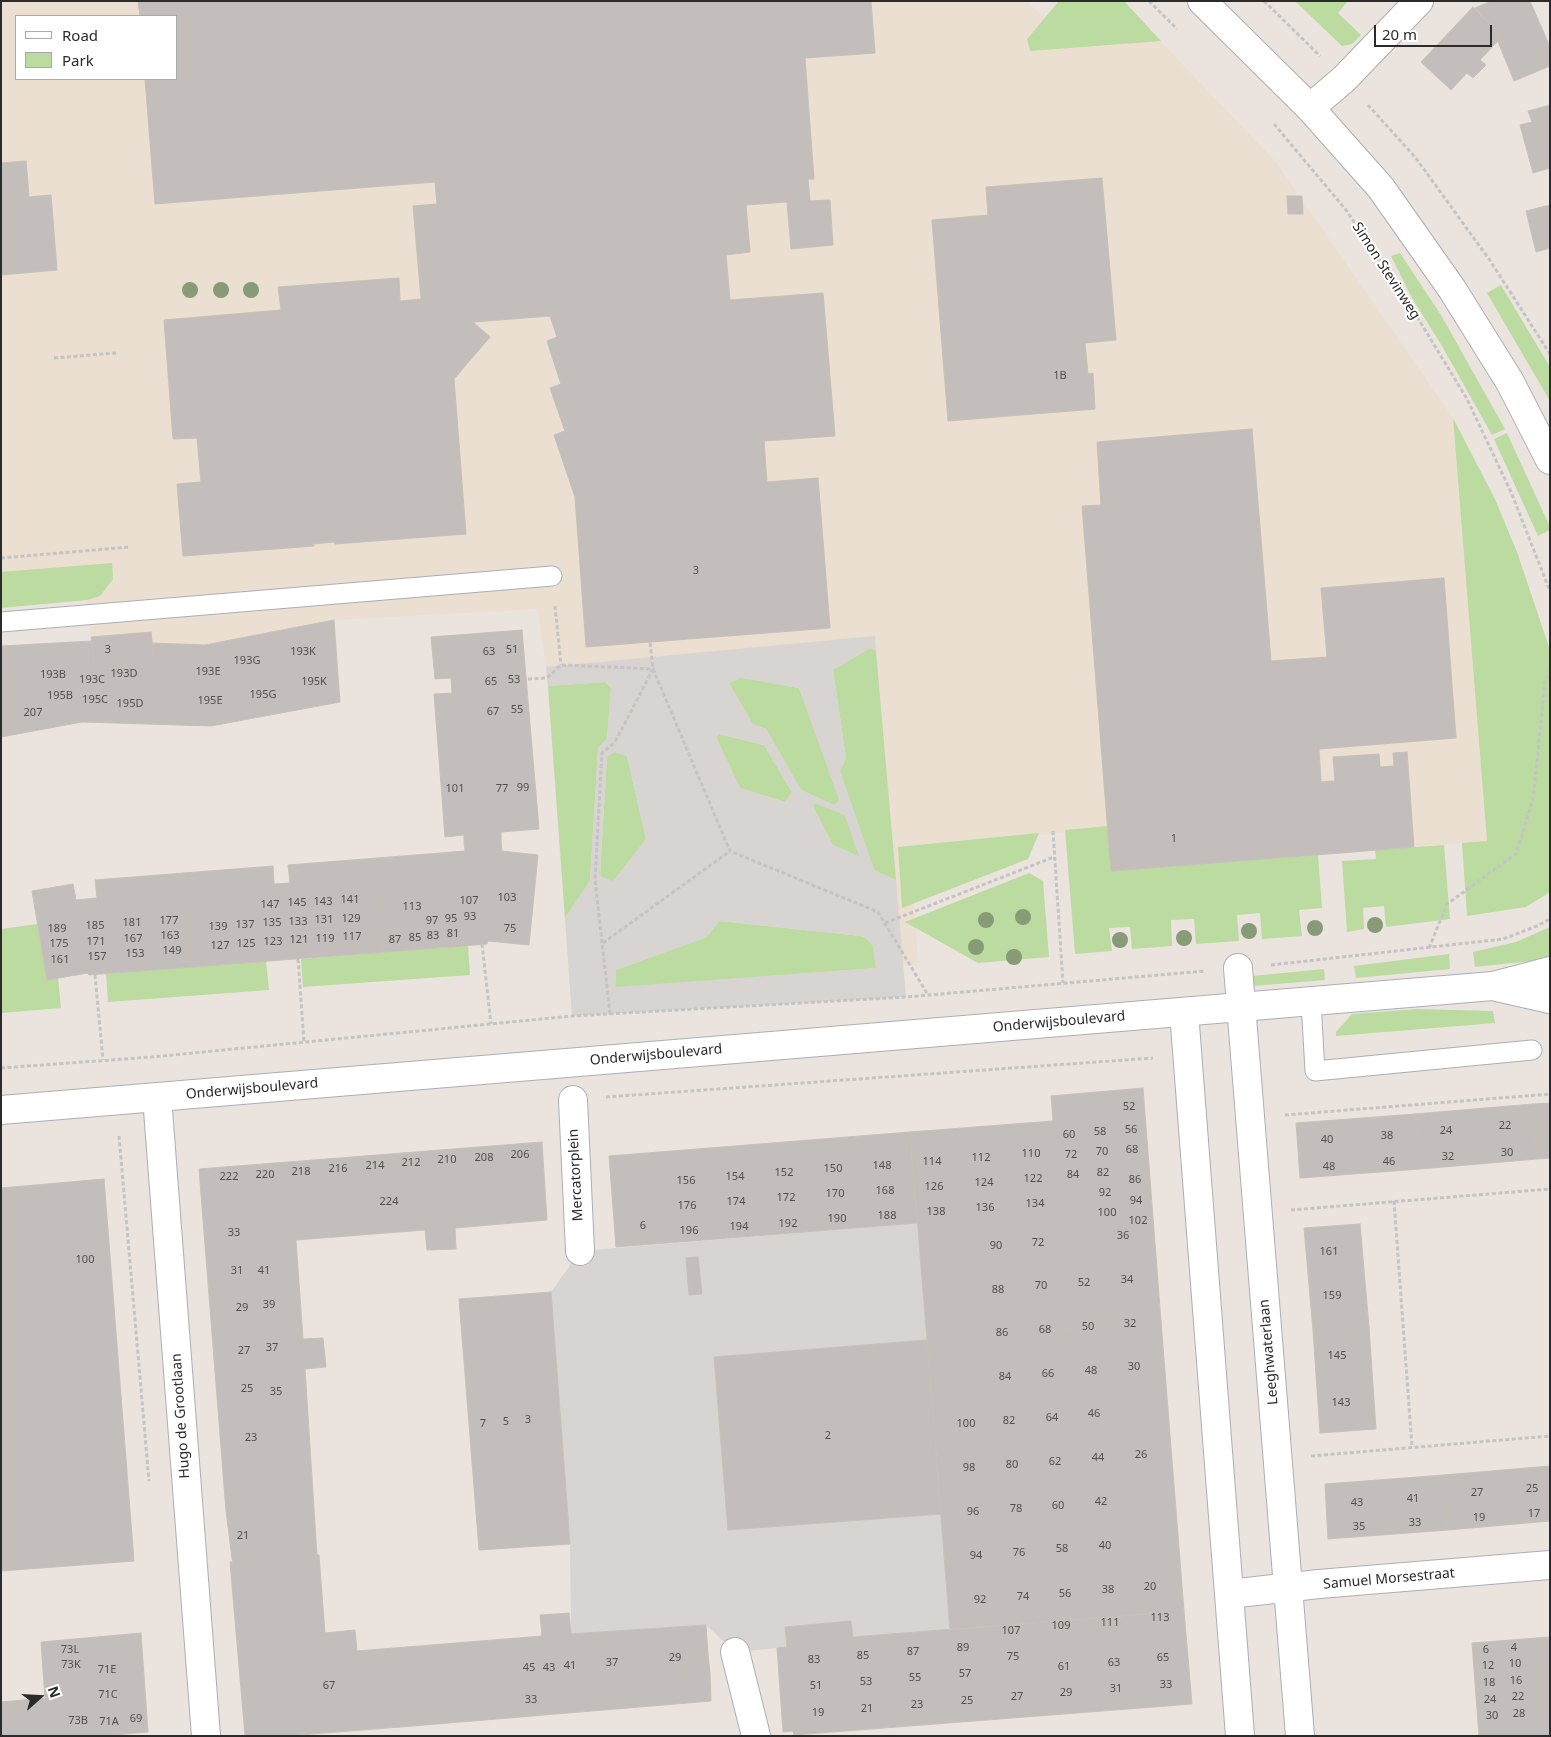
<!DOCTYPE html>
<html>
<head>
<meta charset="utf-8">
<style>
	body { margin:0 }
	#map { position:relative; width:1551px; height:1737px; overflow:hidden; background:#ebe4de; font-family:"Noto Sans",sans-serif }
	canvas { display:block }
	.frame { position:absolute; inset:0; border:2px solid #2b2b2b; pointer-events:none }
	.legend { position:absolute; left:15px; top:15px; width:162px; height:65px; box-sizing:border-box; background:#fff; border:1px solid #aaa; margin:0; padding:6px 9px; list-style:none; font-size:15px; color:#2b2b2b }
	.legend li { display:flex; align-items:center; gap:10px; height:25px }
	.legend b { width:25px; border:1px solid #aaa }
	.north { position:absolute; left:15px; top:1672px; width:50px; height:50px; -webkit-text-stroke:4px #fff; paint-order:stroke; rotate:71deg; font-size:14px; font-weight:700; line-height:20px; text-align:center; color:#2b2b2b }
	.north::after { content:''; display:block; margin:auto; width:18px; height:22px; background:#2b2b2b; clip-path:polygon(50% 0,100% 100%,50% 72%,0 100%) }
	.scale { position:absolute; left:1374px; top:25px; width:118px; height:22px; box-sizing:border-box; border:2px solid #2b2b2b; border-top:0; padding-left:6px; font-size:15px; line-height:18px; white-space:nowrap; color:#2b2b2b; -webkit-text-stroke:4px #fff; paint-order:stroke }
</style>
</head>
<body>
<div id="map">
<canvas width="1551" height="1737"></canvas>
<div class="frame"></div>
<ul class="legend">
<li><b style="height:6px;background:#fff"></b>Road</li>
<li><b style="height:14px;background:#bbdba1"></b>Park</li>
</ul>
<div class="north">N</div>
<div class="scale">20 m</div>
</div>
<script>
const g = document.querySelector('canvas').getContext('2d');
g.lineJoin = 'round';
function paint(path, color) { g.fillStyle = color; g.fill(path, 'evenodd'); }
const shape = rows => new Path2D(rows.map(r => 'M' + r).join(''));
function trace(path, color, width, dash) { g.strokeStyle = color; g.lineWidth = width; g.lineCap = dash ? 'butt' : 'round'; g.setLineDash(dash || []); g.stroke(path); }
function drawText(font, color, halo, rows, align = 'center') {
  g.font = font + ' "Noto Sans",sans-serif'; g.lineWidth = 4; g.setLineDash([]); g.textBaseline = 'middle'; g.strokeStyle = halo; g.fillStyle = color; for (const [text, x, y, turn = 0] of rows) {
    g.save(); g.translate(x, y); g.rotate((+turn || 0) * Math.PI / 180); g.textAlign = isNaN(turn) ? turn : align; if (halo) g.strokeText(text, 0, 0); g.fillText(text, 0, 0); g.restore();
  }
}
const education = shape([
	[1,1,1027,1,1044,18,1027,38,1136,16,1276,162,1453,418,1487,841,1111,871,1107,828,911,849,918,965,570,992,546,667,538,609,334,620,205,645,152,643,151,632,91,637,87,600,1,608],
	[16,16,176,16,176,79,16,79]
]);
const green = shape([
	[1059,1,1124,1,1161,41,1030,51,1027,39],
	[1295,1,1348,1,1338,13,1361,35,1352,44,1342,46],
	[1400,253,1441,315,1505,429,1492,435,1442,346,1412,298,1391,256],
	[1501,285,1550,367,1550,401,1487,293],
	[1453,418,1495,499,1517,552,1550,650,1550,892,1526,907,1467,916,1462,843,1487,841],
	[1507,433,1550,527,1550,530,1538,536,1494,439],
	[112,563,113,579,100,596,87,600,1,608,1,572],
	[870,648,876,651,896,880,874,870,840,771,846,758,833,670],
	[741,677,799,688,840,800,834,805,801,790,766,729,753,725,729,683],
	[605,682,611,688,607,738,598,749,590,881,565,918,548,686],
	[719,734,764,745,792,792,785,802,740,788,716,737],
	[615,752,627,756,646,839,613,882,600,876,607,756],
	[815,803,845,815,860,857,833,845,813,806],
	[1108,826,1111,871,1318,855,1322,908,1299,910,1302,936,1262,939,1260,913,1237,915,1239,941,1196,944,1194,919,1171,920,1172,946,1132,949,1130,927,1109,928,1112,951,1075,954,1065,830],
	[1039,833,1028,859,902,908,898,847],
	[1444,845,1450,919,1386,927,1384,906,1363,908,1364,929,1347,932,1342,861,1376,859,1375,850],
	[1029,873,1043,881,1049,957,978,963,905,922],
	[719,921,861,936,866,938,873,946,876,968,615,988,616,970,707,937],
	[37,924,47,980,58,978,61,1008,1,1013,1,929],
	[1550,927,1550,959,1475,967,1473,952,1516,942],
	[468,945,470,975,303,987,301,959],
	[1449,954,1450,969,1356,978,1354,966],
	[266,961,269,990,108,1002,106,974],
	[1324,969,1325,980,1253,986,1252,976],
	[1417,1009,1493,1011,1495,1023,1336,1036,1336,1032,1352,1014]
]);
const plaza = shape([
	[875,636,876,651,870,648,833,670,846,758,840,771,874,870,896,880,906,997,572,1016,565,918,590,881,598,748,607,738,611,688,605,682,548,686,546,667],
	[741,678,799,688,839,800,834,805,801,790,766,729,753,724,729,683],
	[719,734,764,745,792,791,785,802,740,788,716,737],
	[615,752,627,756,646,839,613,881,600,876,607,756],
	[815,803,845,815,859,857,833,845,813,806],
	[719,921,861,936,866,938,873,946,876,968,615,987,616,970,707,937],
	[917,1223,927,1340,714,1357,729,1530,941,1514,950,1630,853,1637,851,1621,785,1627,787,1647,735,1652,706,1625,571,1634,570,1544,551,1292,580,1251]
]);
const building = shape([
	[138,1,871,1,875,53,805,58,814,179,808,179,810,201,830,200,833,245,791,249,787,202,746,205,750,252,726,255,730,300,823,293,835,436,764,441,767,482,818,478,830,628,586,647,575,497,554,435,565,431,550,388,561,384,547,341,557,337,550,316,473,322,490,337,454,379,466,534,335,544,334,542,313,544,314,546,183,556,177,484,201,482,197,438,173,439,164,320,281,310,278,287,399,278,400,301,421,299,413,206,437,204,435,182,155,204,145,79,176,79,176,16,140,16,138,1],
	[1492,1,1530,1,1550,47,1550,66,1514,81,1492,27,1475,8,1492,1],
	[1473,7,1492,27,1498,41,1480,60,1486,65,1473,78,1467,73,1451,90,1421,62,1473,7],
	[1550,105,1550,168,1533,173,1520,125,1532,122,1528,111,1550,105],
	[26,161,29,197,51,195,57,270,1,275,1,163,26,161],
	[1102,178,1116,340,1085,343,1088,374,1093,373,1095,409,948,421,932,220,988,215,986,187,1102,178],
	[1287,196,1302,196,1303,214,1288,214,1287,196],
	[1550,205,1550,248,1536,252,1526,211,1550,205],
	[1252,429,1271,661,1327,657,1321,588,1444,578,1456,738,1319,749,1321,782,1335,781,1341,853,1111,871,1082,506,1101,505,1097,442,1252,429],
	[334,620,340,702,211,726,82,722,1,737,1,646,92,641,94,665,154,660,152,643,205,645,334,620],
	[522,630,539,829,501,832,501,841,464,843,464,835,445,837,434,694,452,693,451,678,435,679,431,637,522,630],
	[151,632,154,660,94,665,91,637,151,632],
	[1407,752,1414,847,1341,853,1333,757,1379,754,1380,767,1394,766,1393,753,1407,752],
	[501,841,502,851,538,855,529,945,488,941,487,944,384,952,377,858,465,851,464,843,501,841],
	[377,858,384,952,192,967,184,873,273,866,274,884,290,883,288,865,377,858],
	[184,873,192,967,89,975,88,973,47,980,32,891,73,884,76,900,97,898,95,880,184,873],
	[1143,1088,1161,1321,927,1340,910,1132,1053,1121,1051,1096,1143,1088],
	[1550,1103,1550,1158,1537,1159,1533,1104,1550,1103],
	[1533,1104,1537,1159,1420,1169,1415,1114,1533,1104],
	[1415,1114,1420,1169,1300,1178,1296,1123,1415,1114],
	[910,1132,917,1223,616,1247,609,1156,910,1132],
	[542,1142,547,1220,455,1228,456,1249,427,1250,425,1230,296,1240,303,1339,323,1338,326,1367,305,1369,317,1555,317,1559,233,1566,226,1511,199,1169,542,1142],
	[104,1179,134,1561,1,1571,1,1188,104,1179],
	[1360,1224,1369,1327,1313,1331,1304,1228,1360,1224],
	[698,1257,702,1294,689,1295,686,1258,698,1257],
	[551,1292,570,1544,479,1550,459,1299,551,1292],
	[1161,1321,1184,1611,950,1630,927,1340,1161,1321],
	[1369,1327,1376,1429,1320,1433,1313,1331,1369,1327],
	[927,1340,941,1514,728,1530,714,1357,927,1340],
	[1550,1466,1550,1521,1448,1530,1444,1475,1550,1466],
	[1444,1475,1448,1530,1328,1539,1325,1484,1444,1475],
	[317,1555,319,1555,325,1633,355,1630,357,1651,542,1636,540,1615,569,1613,571,1634,706,1625,708,1654,685,1655,687,1674,710,1672,711,1701,413,1726,287,1736,245,1736,230,1562,232,1562,233,1566,317,1559,317,1555],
	[1184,1611,1192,1704,794,1735,793,1731,783,1732,777,1648,787,1647,785,1627,851,1621,853,1637,1184,1611],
	[141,1633,148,1732,101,1736,1,1736,1,1702,45,1698,41,1642,141,1633],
	[1550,1637,1550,1736,1479,1736,1472,1643,1550,1637],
	[708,1654,710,1672,687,1674,685,1655,708,1654]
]);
const path = shape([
	[1149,1,1177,29],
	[1264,1,1320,56],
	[1368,105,1415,157,1489,259,1550,354],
	[1274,124,1346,210,1413,310,1467,399,1511,492,1550,591],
	[54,358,116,353],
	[1,558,130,547],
	[555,606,561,665],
	[528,679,547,678,561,665,653,669,730,851,878,912,928,995],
	[1053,831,1063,983],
	[885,923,1054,857],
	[603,943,730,851],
	[482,944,491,1024],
	[1429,948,1447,904,1516,854,1533,799,1545,683,1550,669],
	[298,959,304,1042],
	[1271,965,1503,939,1537,926,1550,919],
	[95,975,103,1060],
	[610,1014,595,880,602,753,615,742,653,669,650,642],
	[1,1068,152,1057,572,1016,906,997,1205,971],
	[606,1097,1153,1058],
	[1285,1115,1550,1094],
	[119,1136,149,1481],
	[1394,1201,1412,1447],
	[1291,1210,1550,1189],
	[1311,1456,1550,1436]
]);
const lane = shape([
	[1,622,552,576],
	[1311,1002,1315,1071,1532,1050]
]);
const street = shape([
	[1310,108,1344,79,1419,1],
	[1238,968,1300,1736],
	[1184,1012,1240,1736],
	[157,1097,206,1736],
	[573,1100,580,1251],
	[1229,1594,1319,1584,1550,1565],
	[735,1652,756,1736]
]);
const secondary = shape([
	[1202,1,1310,108,1381,188,1452,289,1510,382,1550,460],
	[1497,987,1550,999],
	[1,1110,1493,986,1550,971]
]);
const trees = [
	[190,290],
	[221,290],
	[251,290],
	[1023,917],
	[986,920],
	[1375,925],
	[1315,928],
	[1249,931],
	[1184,938],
	[1120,940],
	[976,947],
	[1014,957]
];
const numberNames = [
	["1B",1060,376],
	["3",696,571],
	["3",108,650],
	["51",512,650],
	["193K",303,652],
	["63",489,652],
	["193G",247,661],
	["193E",208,672],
	["193D",124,674],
	["193B",53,675],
	["193C",92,680],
	["53",514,680],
	["195K",314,682],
	["65",491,682],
	["195G",263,695],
	["195B",60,696],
	["195C",95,700],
	["195E",210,701],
	["195D",130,704],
	["55",517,710],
	["67",493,712],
	["207",33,713],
	["99",523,788],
	["101",455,789],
	["77",502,789],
	["1",1174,839],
	["103",507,898],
	["141",350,900],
	["107",469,901],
	["143",323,902],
	["145",297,903],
	["147",270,905],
	["113",412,907],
	["93",470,917],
	["129",351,919],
	["95",451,919],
	["131",324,920],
	["177",169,921],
	["97",432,921],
	["133",298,922],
	["181",132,923],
	["135",272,923],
	["137",245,925],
	["185",95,926],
	["139",218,927],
	["189",57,929],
	["75",510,929],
	["81",453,934],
	["163",170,936],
	["83",433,936],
	["117",352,937],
	["85",415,938],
	["167",133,939],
	["119",325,939],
	["121",299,940],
	["87",395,940],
	["171",96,942],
	["123",273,942],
	["175",59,944],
	["125",246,944],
	["127",220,946],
	["149",172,951],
	["153",135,954],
	["157",97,957],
	["161",60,960],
	["52",1129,1107],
	["22",1505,1126],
	["56",1131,1130],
	["24",1446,1131],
	["58",1100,1132],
	["60",1069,1135],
	["38",1387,1136],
	["40",1327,1140],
	["68",1132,1150],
	["70",1102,1152],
	["30",1507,1153],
	["110",1031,1154],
	["206",520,1155],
	["72",1071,1155],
	["32",1448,1157],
	["208",484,1158],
	["112",981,1158],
	["210",447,1160],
	["114",932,1162],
	["46",1389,1162],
	["212",411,1163],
	["214",375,1166],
	["148",882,1166],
	["48",1329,1167],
	["216",338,1169],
	["150",833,1169],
	["218",301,1172],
	["152",784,1173],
	["82",1103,1173],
	["220",265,1175],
	["84",1073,1175],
	["222",229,1177],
	["154",735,1177],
	["122",1033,1179],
	["86",1135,1180],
	["156",686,1181],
	["124",984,1183],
	["126",934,1187],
	["168",885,1191],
	["92",1105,1193],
	["170",835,1194],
	["172",786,1198],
	["94",1136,1201],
	["224",389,1202],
	["174",736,1202],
	["134",1035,1204],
	["176",687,1206],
	["136",985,1208],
	["138",936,1212],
	["100",1107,1213],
	["188",887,1216],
	["190",837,1219],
	["102",1138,1221],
	["192",788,1224],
	["6",643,1226],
	["194",739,1227],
	["196",689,1231],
	["33",234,1233],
	["36",1123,1236],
	["72",1038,1243],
	["90",996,1246],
	["161",1329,1252],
	["100",85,1260],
	["31",237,1271],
	["41",264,1271],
	["34",1127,1280],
	["52",1084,1283],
	["70",1041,1286],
	["88",998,1290],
	["159",1332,1296],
	["39",269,1305],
	["29",242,1308],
	["32",1130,1324],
	["50",1088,1327],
	["68",1045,1330],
	["86",1002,1333],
	["37",272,1348],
	["27",244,1351],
	["145",1337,1356],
	["30",1134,1367],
	["48",1091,1371],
	["66",1048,1374],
	["84",1005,1377],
	["25",247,1389],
	["35",276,1392],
	["143",1341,1403],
	["46",1094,1414],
	["64",1052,1418],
	["3",528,1420],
	["82",1009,1421],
	["5",506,1422],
	["7",483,1424],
	["100",966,1424],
	["2",828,1436],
	["23",251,1438],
	["26",1141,1455],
	["44",1098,1458],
	["62",1055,1462],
	["80",1012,1465],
	["98",969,1468],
	["25",1532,1489],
	["27",1477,1493],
	["41",1413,1499],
	["42",1101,1502],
	["43",1357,1503],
	["60",1058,1506],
	["78",1016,1509],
	["96",973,1512],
	["17",1534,1514],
	["19",1479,1518],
	["33",1415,1523],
	["35",1359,1527],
	["21",243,1536],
	["40",1105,1546],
	["58",1062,1549],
	["76",1019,1553],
	["94",976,1556],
	["20",1150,1587],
	["38",1108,1590],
	["56",1065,1594],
	["74",1023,1597],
	["92",980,1600],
	["113",1160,1618],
	["111",1110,1623],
	["109",1061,1626],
	["107",1011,1631],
	["89",963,1648],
	["4",1514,1648],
	["73L",70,1650],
	["6",1486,1650],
	["87",913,1652],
	["85",863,1656],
	["75",1013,1657],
	["29",675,1658],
	["65",1163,1658],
	["83",814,1660],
	["37",612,1663],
	["63",1114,1663],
	["10",1515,1664],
	["73K",71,1665],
	["41",570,1666],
	["12",1488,1666],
	["61",1064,1667],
	["45",529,1668],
	["43",549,1668],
	["71E",107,1670],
	["57",965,1674],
	["55",915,1678],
	["16",1516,1681],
	["53",866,1682],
	["18",1489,1683],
	["33",1166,1685],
	["67",329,1686],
	["51",816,1686],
	["31",1116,1689],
	["29",1066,1693],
	["71C",108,1695],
	["27",1017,1697],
	["22",1518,1697],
	["33",531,1700],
	["24",1490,1700],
	["25",967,1701],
	["23",917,1705],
	["21",867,1709],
	["19",818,1713],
	["28",1519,1714],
	["30",1492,1716],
	["69",136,1719],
	["73B",78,1721],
	["71A",109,1722]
];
const streetNames = [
	["Simon Stevinweg",1386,271,57],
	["Onderwijsboulevard",1059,1022,-5],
	["Onderwijsboulevard",656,1055,-5],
	["Onderwijsboulevard",252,1089,-5],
	["Mercatorplein",576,1175,-93],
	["Leeghwaterlaan",1269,1352,-95],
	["Hugo de Grootlaan",181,1416,-94],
	["Samuel Morsestraat",1389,1579,-5]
];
paint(education, '#eadfd0');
paint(green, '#bbdba1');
paint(plaza, '#d7d4d1');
paint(building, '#c3bebb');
trace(building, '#c6c0b8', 1);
trace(lane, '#abaeb5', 21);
trace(street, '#abaeb5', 30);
trace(secondary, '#abaeb5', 30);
trace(path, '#c4c4c4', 3, [4, 2.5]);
trace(lane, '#fff', 19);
trace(street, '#fff', 28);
trace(secondary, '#fff', 28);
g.fillStyle = '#879b77';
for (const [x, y] of trees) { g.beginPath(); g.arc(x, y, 8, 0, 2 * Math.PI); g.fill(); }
drawText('11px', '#51504f', null, numberNames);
drawText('14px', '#2b2b2b', '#fff', streetNames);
</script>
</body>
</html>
